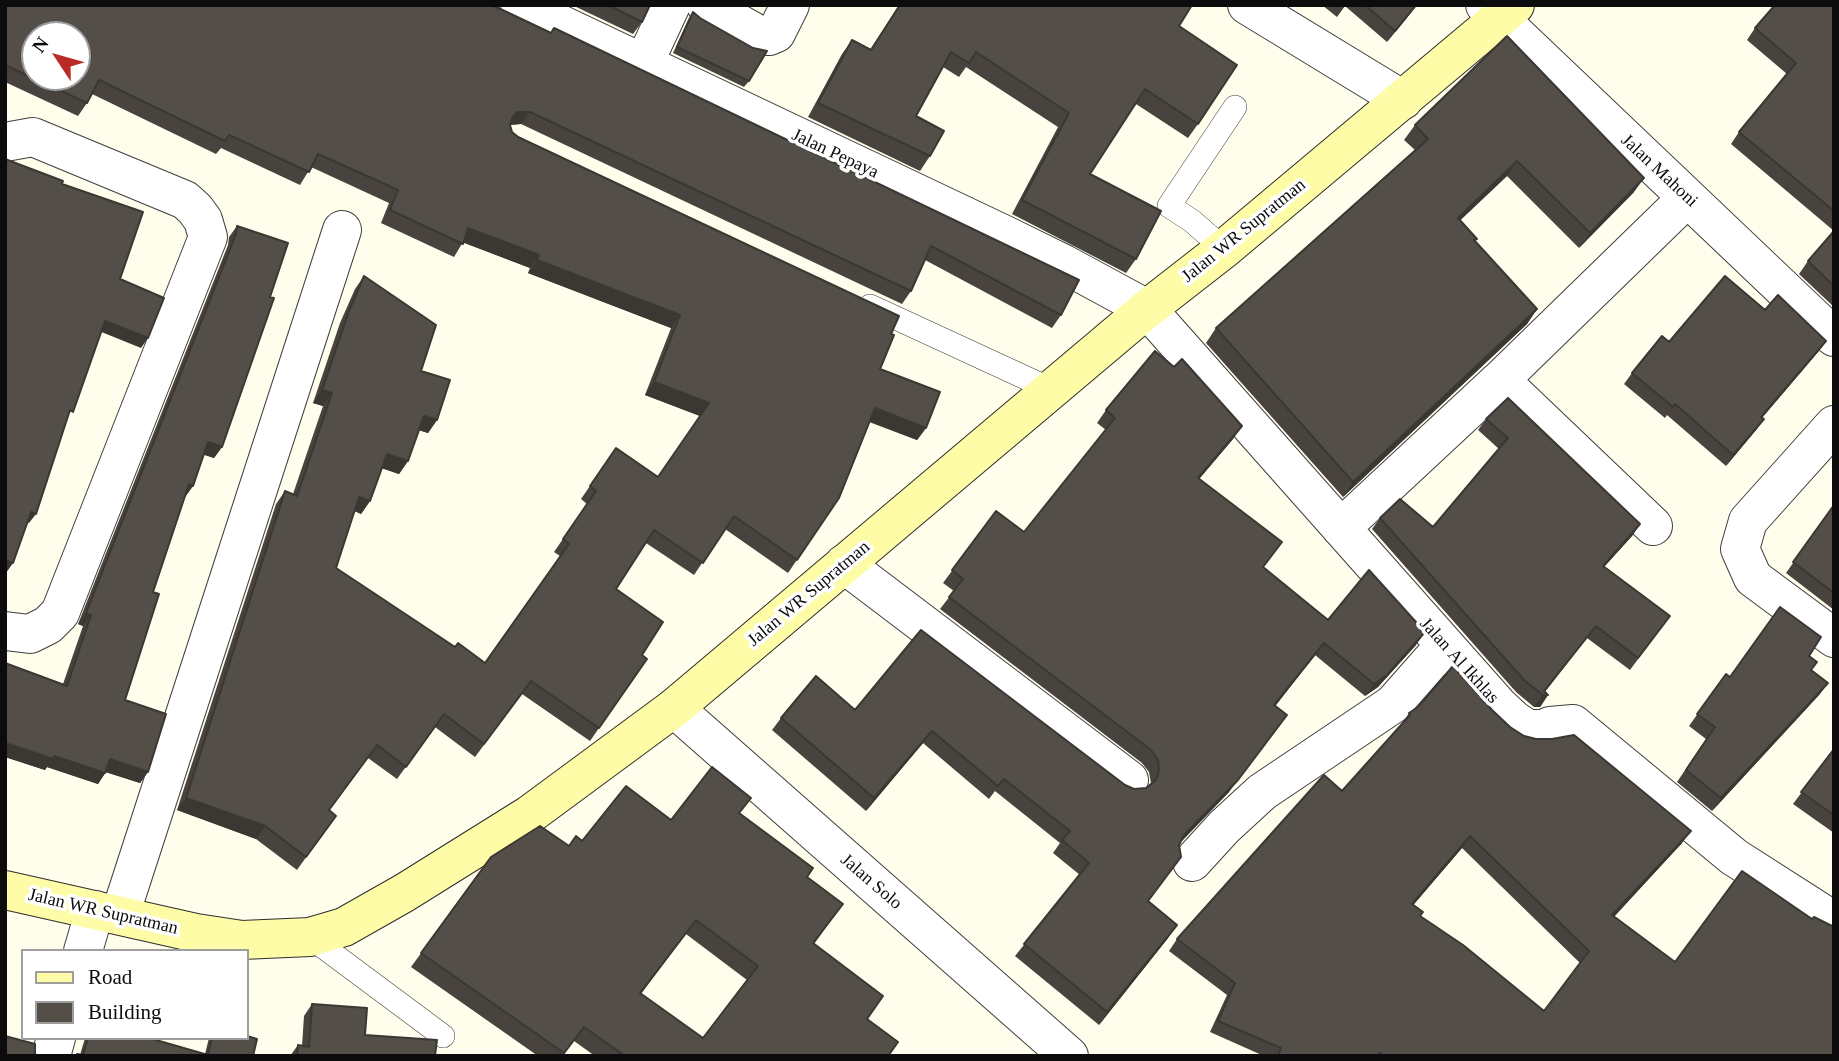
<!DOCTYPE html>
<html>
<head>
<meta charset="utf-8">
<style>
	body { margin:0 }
	#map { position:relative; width:1839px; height:1061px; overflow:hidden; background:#fffdeb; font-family:Georgia,serif }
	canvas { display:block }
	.frame { position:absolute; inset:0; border:7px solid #0c0c0c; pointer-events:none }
	.legend { position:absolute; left:21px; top:949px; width:228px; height:91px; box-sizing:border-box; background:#fff; border:2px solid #9e9e9e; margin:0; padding:9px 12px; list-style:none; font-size:21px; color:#0c0c0c }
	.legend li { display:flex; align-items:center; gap:14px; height:35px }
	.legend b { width:35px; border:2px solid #9e9e9e }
	.north { position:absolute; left:21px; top:21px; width:70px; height:70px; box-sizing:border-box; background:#fff; border:2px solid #9e9e9e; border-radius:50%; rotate:306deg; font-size:19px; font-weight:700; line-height:28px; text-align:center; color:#0c0c0c }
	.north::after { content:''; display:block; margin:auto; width:24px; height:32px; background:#ba2b25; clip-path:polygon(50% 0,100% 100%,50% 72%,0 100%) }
</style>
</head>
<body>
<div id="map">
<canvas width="1839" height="1061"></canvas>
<div class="frame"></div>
<ul class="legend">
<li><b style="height:9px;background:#fefca6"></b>Road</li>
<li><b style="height:19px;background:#544e48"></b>Building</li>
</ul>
<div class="north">N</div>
</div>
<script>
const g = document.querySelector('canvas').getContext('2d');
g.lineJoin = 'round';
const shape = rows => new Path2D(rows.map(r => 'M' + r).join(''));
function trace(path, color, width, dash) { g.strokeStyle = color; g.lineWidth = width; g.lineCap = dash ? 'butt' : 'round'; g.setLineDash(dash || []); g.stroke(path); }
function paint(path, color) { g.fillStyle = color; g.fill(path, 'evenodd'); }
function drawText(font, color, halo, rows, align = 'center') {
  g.font = font + ' Georgia,serif'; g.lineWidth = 7; g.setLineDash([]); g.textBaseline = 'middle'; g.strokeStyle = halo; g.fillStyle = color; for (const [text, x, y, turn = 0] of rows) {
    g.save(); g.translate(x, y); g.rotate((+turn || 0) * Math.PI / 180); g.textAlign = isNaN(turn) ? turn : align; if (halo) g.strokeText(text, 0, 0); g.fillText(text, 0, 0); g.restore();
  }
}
const lane = shape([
	[1224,249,1192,221,1169,206,1235,107],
	[870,306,1052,390],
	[310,937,443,1036]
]);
const street = shape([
	[520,5,1005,235,1064,264,1147,309,1500,707,1514,720,1528,729,1544,729,1550,726,1573,724,1734,857,1834,921],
	[706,5,759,35,769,36,776,33,790,5],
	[1247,5,1403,100],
	[1485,5,1834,337],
	[644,63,671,5],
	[5,142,33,137,185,200,195,209,203,220,208,237,60,613,48,625,30,634,5,631],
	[1500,380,1653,526],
	[1834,425,1748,521,1740,549,1753,578,1834,638],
	[1341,528,1500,380,1687,198],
	[844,564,1129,780],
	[674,708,1069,1056],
	[1192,862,1224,827,1262,792,1393,704,1445,645],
	[120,915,342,230],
	[83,951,95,910],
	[51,1056,56,1038]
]);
const secondary = shape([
	[5,890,196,933,242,940,310,937,344,927,404,893,529,815,674,708,1147,309,1224,249,1515,5]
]);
const wall = shape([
	[5,5,492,5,1061,315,1052,328,925,260,911,291,902,304,521,124,510,125,512,132,518,137,891,334,880,369,926,428,917,440,869,422,839,498,788,573,725,529,694,575,646,543,616,589,642,655,647,659,590,741,522,694,475,757,435,727,397,779,368,758,329,810,327,828,297,870,256,839,177,810,276,504,285,491,293,494,323,406,313,403,340,323,355,289,364,276,421,371,437,420,428,433,419,430,408,461,399,474,382,468,370,501,361,514,355,511,336,568,455,647,485,663,560,556,554,552,587,504,581,499,616,448,658,477,700,416,645,395,671,328,528,273,530,268,463,242,454,257,381,223,389,203,311,167,300,185,221,148,216,154,92,94,87,103,78,116,5,82],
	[572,5,650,5,642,22,633,34],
	[899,5,1192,5,1179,26,1198,124,1188,138,1136,104,1090,174,1136,259,1126,273,1012,214,1058,127,966,67,959,77,943,67,916,116,930,156,920,171,808,117,842,54,852,40,870,50],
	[1322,5,1417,5,1387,42,1345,6,1337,17],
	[1834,5,1834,231,1731,144,1739,132,1787,74,1747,40,1755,28],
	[693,12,700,18,749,81,744,87,673,53,689,18],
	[1415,125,1634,192,1579,248,1507,176,1460,220,1475,241,1537,309,1527,324,1343,497,1206,343,1216,328,1415,150,1404,140],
	[237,226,222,447,214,458,204,455,193,486,185,497,153,592,125,700,148,772,140,783,106,772,98,784,47,767,45,770,5,757,5,663,63,684,83,626,78,624,228,245,229,237],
	[1834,231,1834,307,1799,274,1808,261],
	[1765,310,1826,341,1818,352,1762,418,1764,419,1756,430,1726,466,1667,415,1665,418,1624,384,1632,373,1669,342],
	[1106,410,1233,439,1199,479,1264,568,1328,620,1416,645,1378,687,1365,696,1315,655,1275,706,1229,792,1181,842,1148,902,1168,938,1099,1025,1015,956,1080,875,1053,853,1060,843,995,791,989,799,923,743,866,811,772,730,781,718,855,710,921,630,1125,785,1134,789,1146,788,1151,783,1149,772,1142,763,940,609,954,591,943,583,996,511,1024,532,1106,430,1097,423],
	[1486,419,1640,524,1632,536,1604,567,1670,616,1630,670,1587,638,1545,692,1548,695,1540,707,1534,707,1516,692,1372,529,1380,518,1433,527,1499,449,1478,430],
	[1834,505,1834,610,1786,573],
	[1809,656,1811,670,1828,683,1819,695,1712,811,1677,782,1706,739,1689,726,1726,674,1730,677],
	[1492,710,1510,727,1682,843,1614,917,1675,962,1834,1056,1264,1056,1210,1032,1227,995,1169,951,1177,939,1342,791,1401,725,1409,713],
	[1462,848,1580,963,1544,1011,1420,916,1413,905],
	[1834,749,1834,833,1793,804],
	[740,814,807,877,843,904,814,944,867,1019,898,1042,889,1056,595,1056,574,1041,563,1056,538,1056,411,967,491,857,569,846,582,841,671,820],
	[686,934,747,980,703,1038,641,994],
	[312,1004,365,1035,435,1056,290,1056,298,1045,302,1046,304,1016],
	[85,1038,149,1038,205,1054,209,1038,247,1038,253,1056,76,1056,80,1055]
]);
const shadedWall = shape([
	[1416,5,1417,5,1387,42,1395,31],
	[517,112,530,112,521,124,508,125,512,118],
	[1517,161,1507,176,1448,232,1458,218],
	[1644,178,1634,192,1579,248,1590,233],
	[468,228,539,255,530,268,459,241],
	[537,260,680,315,671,328,528,273],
	[1537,309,1527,324,1343,497,1353,482],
	[105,321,148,338,141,348,99,331],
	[1826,341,1818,352,1753,428,1761,417],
	[654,382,709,403,700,416,645,395],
	[322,390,332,393,323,406,313,403],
	[875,408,926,428,917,440,866,420],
	[424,416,437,420,428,433,415,429],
	[1764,419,1756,430,1726,466,1733,455],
	[1242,426,1233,439,1189,491,1198,478],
	[208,442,222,447,214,458,201,453],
	[387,454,408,461,399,474,378,467],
	[189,484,193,486,185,497,181,496],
	[359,497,370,501,361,514,350,509],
	[31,512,36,514,29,523,25,522],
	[1640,524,1632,536,1594,578,1603,566],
	[5,560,13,563,6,573,5,573],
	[86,613,91,615,83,626,78,624],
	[1425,632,1416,645,1378,687,1365,696,1374,684],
	[1324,643,1315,655,1266,718,1274,705],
	[1828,683,1819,695,1712,811,1721,798],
	[1543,695,1548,695,1540,707,1534,707],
	[1278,727,1229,792,1175,848,1184,835],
	[932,731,923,743,866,811,874,798],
	[5,743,54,756,105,773,98,784,47,767,45,770,5,757],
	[110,759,148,772,140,783,102,771],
	[186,798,265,826,256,839,177,810],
	[1691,831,1682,843,1604,927,1612,915],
	[1470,836,1462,848,1404,916,1412,904],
	[1177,925,1168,938,1099,1025,1107,1012]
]);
const building = shape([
	[5,5,403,5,406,6,406,5,492,5,551,33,554,28,1079,280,1061,315,931,246,911,291,530,112,517,112,512,118,510,125,512,132,518,137,899,316,891,334,894,335,880,369,940,392,926,428,875,408,839,498,797,560,734,516,703,563,654,530,616,589,663,622,642,655,647,659,599,728,531,681,484,744,444,714,406,767,377,745,329,810,336,816,306,857,265,826,186,798,285,491,297,496,332,393,322,390,349,311,364,276,436,325,421,371,450,380,437,420,424,416,408,461,387,454,370,501,359,497,336,568,455,647,458,643,485,663,569,544,563,539,596,491,590,486,616,448,658,477,709,403,654,382,680,315,537,260,539,255,468,228,463,244,390,210,398,190,318,154,309,172,229,135,225,141,99,80,87,103,7,66,5,73,5,5],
	[35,35,77,35,77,77,35,77,35,35],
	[608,5,650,5,642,22,608,5],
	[900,5,1192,5,1179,26,1237,65,1198,124,1145,89,1090,174,1161,211,1136,259,1022,200,1069,113,976,52,969,63,951,52,916,116,944,131,930,156,818,103,852,40,871,50,900,5],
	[1365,5,1416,5,1395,31,1365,5],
	[1775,5,1834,5,1834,211,1739,132,1796,63,1755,28,1775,5],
	[693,12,700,18,753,48,767,51,749,81,677,47,693,12],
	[1507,36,1644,178,1590,233,1517,161,1458,218,1477,239,1474,240,1537,309,1353,482,1216,328,1428,139,1415,125,1507,36],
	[5,159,63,181,62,184,143,212,120,279,164,298,148,338,105,321,73,412,70,410,36,514,31,512,13,563,5,560,5,159],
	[237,226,288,243,270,297,274,298,222,447,208,442,193,486,189,484,153,592,159,594,125,700,166,714,148,772,110,759,105,773,54,756,53,759,5,743,5,663,67,686,91,615,86,613,236,234,237,226],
	[1834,231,1834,286,1808,261,1834,231],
	[1725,276,1765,310,1778,295,1826,341,1761,417,1764,419,1733,455,1675,404,1673,407,1632,373,1662,336,1669,342,1725,276],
	[1155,351,1174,367,1182,359,1242,426,1198,478,1282,542,1263,567,1328,620,1369,570,1425,632,1387,675,1374,684,1324,643,1274,705,1287,715,1238,780,1184,835,1179,845,1181,857,1148,901,1177,925,1107,1012,1024,944,1089,863,1062,840,1070,831,1004,779,998,786,932,731,874,798,781,718,816,676,855,710,921,630,1125,785,1134,789,1146,788,1156,780,1159,771,1158,760,1151,750,949,597,963,579,952,570,996,511,1024,532,1115,418,1106,410,1155,351],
	[1508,398,1640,524,1603,566,1670,616,1638,658,1596,626,1544,691,1548,695,1543,695,1524,680,1380,518,1400,499,1433,527,1508,438,1486,419,1508,398],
	[1834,505,1834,593,1793,562,1834,505],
	[1780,607,1821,637,1809,656,1817,662,1811,670,1828,683,1721,798,1686,770,1715,727,1697,714,1726,674,1730,677,1780,607],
	[1453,666,1492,710,1510,727,1524,736,1536,739,1552,739,1574,735,1691,831,1612,915,1675,962,1742,871,1812,919,1814,917,1834,927,1834,1056,1385,1056,1379,1053,1378,1056,1278,1056,1281,1048,1218,1021,1235,983,1177,939,1324,775,1342,791,1410,715,1409,713,1418,707,1453,666],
	[1470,836,1589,951,1544,1011,1463,945,1420,916,1423,912,1412,904,1470,836],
	[1834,749,1834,815,1801,792,1834,749],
	[712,767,751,798,739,813,813,868,807,877,843,904,813,943,883,996,867,1019,898,1042,888,1056,625,1056,584,1027,564,1053,421,953,491,857,540,826,569,846,576,836,582,841,626,786,671,820,712,767],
	[696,920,758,966,703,1038,640,993,696,920],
	[312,1004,367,1008,365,1035,437,1040,435,1056,297,1056,298,1045,309,1047,312,1004],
	[5,1036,35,1044,35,1053,36,1056,5,1056,5,1036],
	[247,1036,257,1039,253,1056,76,1056,77,1054,83,1055,88,1038,149,1038,208,1055,212,1038,247,1038,247,1036]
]);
const streetNames = [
	["Jalan Pepaya",835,154,25],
	["Jalan Mahoni",1659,171,43],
	["Jalan WR Supratman",1244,231,-39],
	["Jalan WR Supratman",809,594,-40],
	["Jalan Al Ikhlas",1459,661,48],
	["Jalan Solo",871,882,41],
	["Jalan WR Supratman",103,912,13]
];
trace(lane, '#3f3f3f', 24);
trace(street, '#3f3f3f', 40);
trace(secondary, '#2e2e2e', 40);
trace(lane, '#fff', 23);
trace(street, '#fff', 38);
trace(secondary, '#fefca6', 38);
paint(wall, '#48433e');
paint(shadedWall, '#3b3732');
paint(building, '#544e48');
trace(building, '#3b3732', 2);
drawText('18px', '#0c0c0c', '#fff', streetNames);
</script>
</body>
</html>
